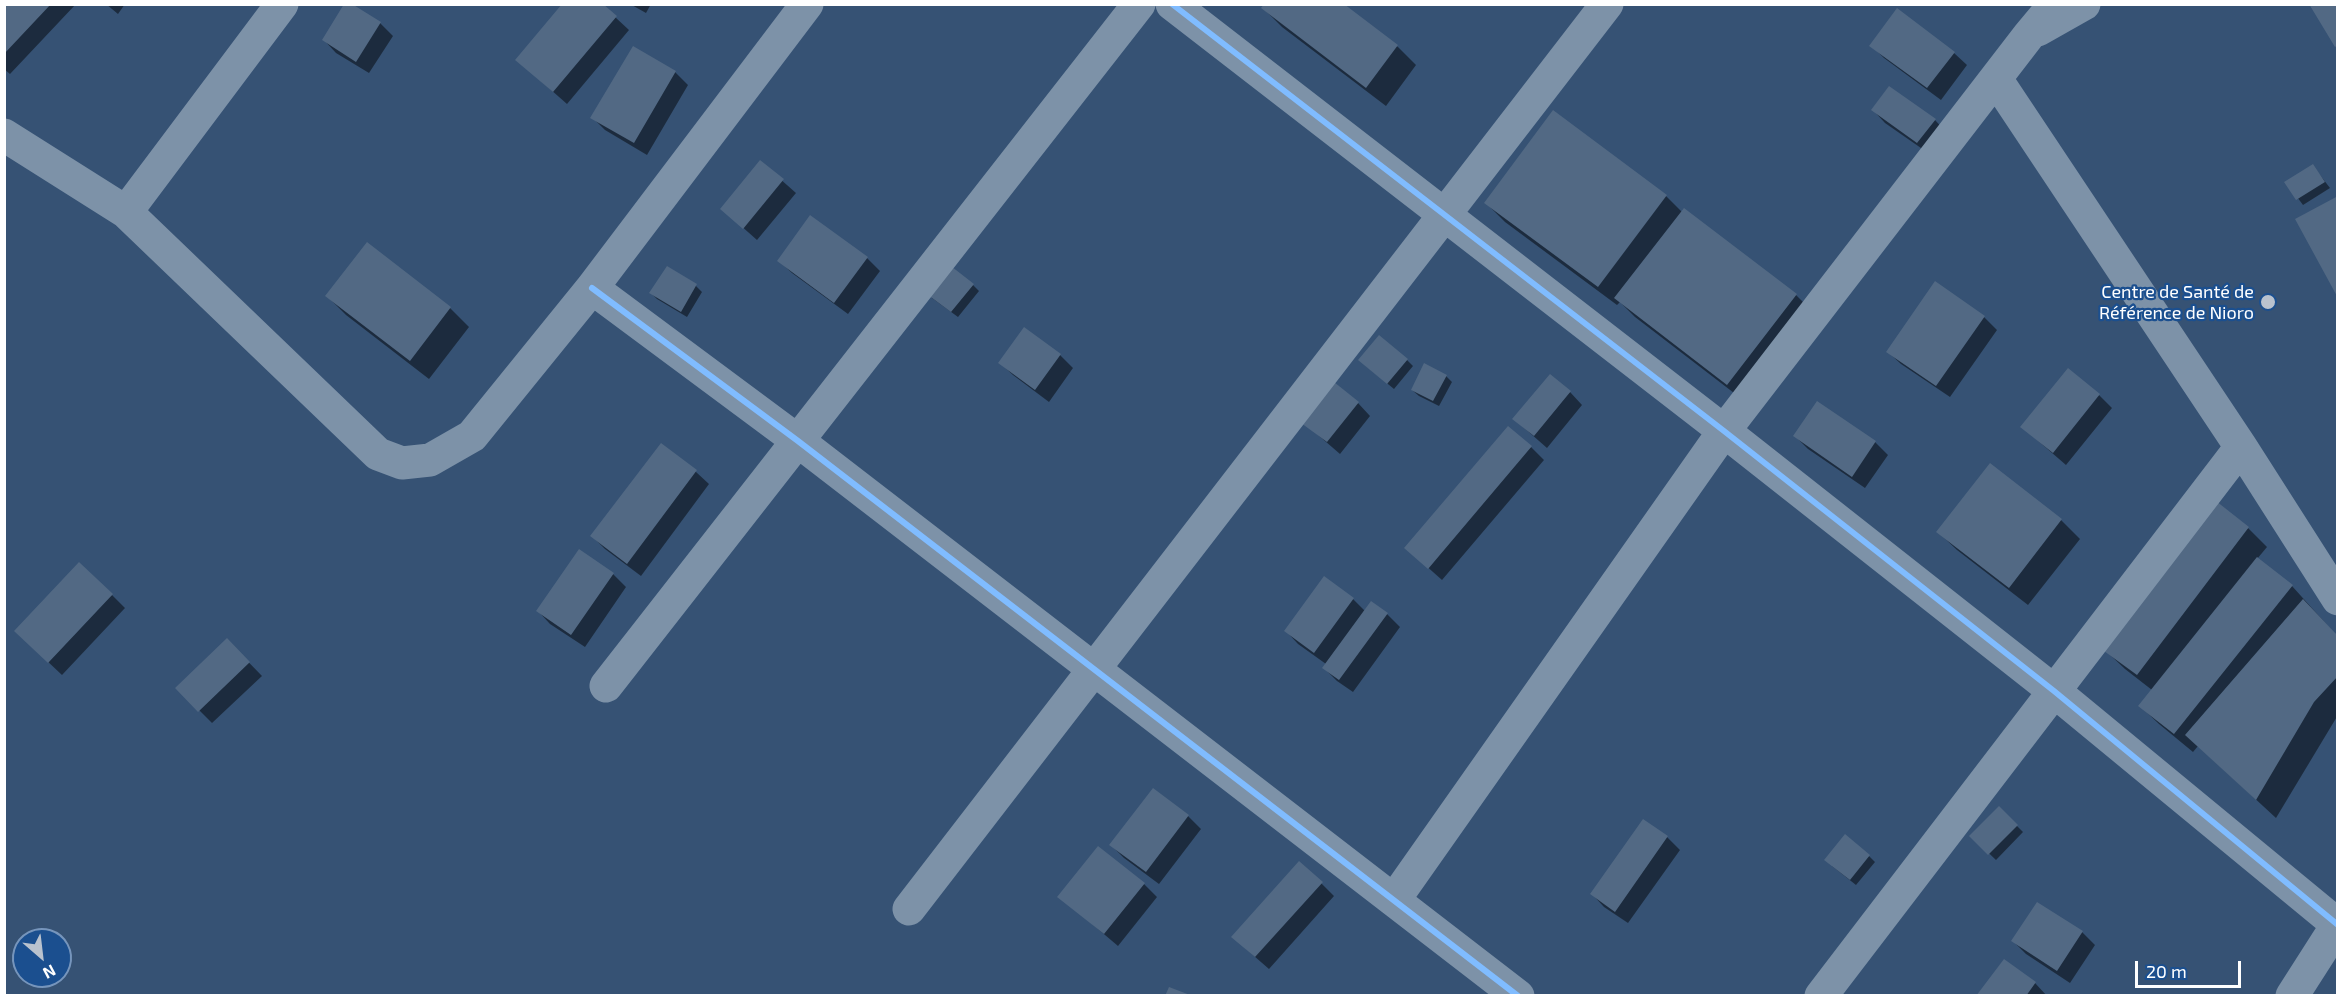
<!DOCTYPE html>
<html>
<head>
<meta charset="utf-8">
<style>
	body { margin:0 }
	#map { position:relative; width:2342px; height:1000px; overflow:hidden; background:#365274; font-family:"Exo 2",sans-serif }
	canvas { display:block }
	.frame { position:absolute; inset:0; border:6px solid #fff; pointer-events:none }
	.north { position:absolute; left:12px; top:928px; width:60px; height:60px; box-sizing:border-box; background:#1b4f8f; border:2px solid #7695bc; border-radius:50%; rotate:152deg; font-size:16px; font-weight:700; line-height:24px; text-align:center; color:#fff }
	.north::after { content:''; display:block; margin:auto; width:21px; height:27px; background:#b9c2ce; clip-path:polygon(50% 0,100% 100%,50% 72%,0 100%) }
	.scale { position:absolute; left:2135px; top:961px; width:106px; height:27px; box-sizing:border-box; border:3px solid #fff; border-top:0; padding-left:8px; font-size:18px; line-height:21px; white-space:nowrap; color:#fff; -webkit-text-stroke:4px #1b4f8f; paint-order:stroke }
</style>
</head>
<body>
<div id="map">
<canvas width="2342" height="1000"></canvas>
<div class="frame"></div>
<div class="north">N</div>
<div class="scale">20 m</div>
</div>
<script>
const g = document.querySelector('canvas').getContext('2d');
g.lineJoin = 'round';
function paint(path, color) { g.fillStyle = color; g.fill(path, 'evenodd'); }
const shape = rows => new Path2D(rows.map(r => 'M' + r).join(''));
function trace(path, color, width, dash) { g.strokeStyle = color; g.lineWidth = width; g.lineCap = dash ? 'butt' : 'round'; g.setLineDash(dash || []); g.stroke(path); }
function drawText(font, color, halo, rows, align = 'center') {
  g.font = font + ' "Exo 2",sans-serif'; g.lineWidth = 4.5; g.setLineDash([]); g.textBaseline = 'middle'; g.strokeStyle = halo; g.fillStyle = color; for (const [text, x, y, turn = 0] of rows) {
    g.save(); g.translate(x, y); g.rotate((+turn || 0) * Math.PI / 180); g.textAlign = isNaN(turn) ? turn : align; if (halo) g.strokeText(text, 0, 0); g.fillText(text, 0, 0); g.restore();
  }
}
const shadow = shape([
	[4,4,76,4,10,74,4,69],
	[106,4,125,4,118,14],
	[601,4,629,30,567,104,517,60],
	[630,4,651,4,646,13],
	[1341,4,1398,47,1416,65,1386,106,1282,27,1263,8],
	[380,23,393,36,369,73,336,53,324,40],
	[1871,45,1954,53,1967,65,1941,100,1884,58],
	[633,48,675,72,688,85,647,155,605,130,592,117],
	[1873,110,1935,120,1947,133,1931,155,1885,123],
	[761,162,796,193,757,240,722,209],
	[2313,166,2330,188,2303,205,2286,182],
	[1666,196,1682,212,1684,210,1796,295,1815,314,1747,403,1635,317,1620,302,1617,305,1505,222,1486,203],
	[367,245,450,308,469,327,429,379,346,315,327,296],
	[867,258,880,271,848,314,792,273,779,261],
	[667,268,696,286,702,292,687,317,657,299,651,293],
	[973,285,979,291,958,317,932,298],
	[1984,317,1997,330,1950,397,1901,364,1888,352],
	[1024,329,1060,355,1073,368,1049,402,1013,375,1000,363],
	[1407,360,1413,366,1394,389,1366,366],
	[1446,376,1452,382,1439,406,1419,396,1412,390],
	[1570,392,1582,405,1547,448,1514,419],
	[2099,395,2112,408,2066,465,2022,427],
	[1358,403,1370,416,1340,454,1303,422],
	[1795,436,1875,442,1888,455,1865,488,1808,449],
	[661,445,696,472,709,484,641,576,605,549,592,536],
	[1531,447,1544,460,1442,580,1406,548],
	[2061,520,2080,539,2028,605,1957,550,1938,532],
	[2248,528,2267,547,2257,559,2292,586,2338,637,2338,715,2276,818,2198,746,2193,752,2159,724,2140,706,2152,690,2125,669,2106,651],
	[613,574,626,587,585,647,550,624,538,611],
	[1324,578,1353,599,1365,611,1387,614,1400,627,1353,692,1337,681,1324,668,1326,664,1298,644,1286,631],
	[112,595,125,608,62,675,29,644],
	[227,640,262,676,212,723,177,688],
	[1153,790,1188,816,1201,829,1159,884,1124,858,1111,845],
	[1999,808,2023,832,1996,860,1971,836],
	[1644,821,1667,837,1680,850,1628,923,1604,907,1592,894],
	[1869,856,1875,862,1856,885,1832,866],
	[1321,883,1334,896,1269,969,1246,949],
	[1144,884,1157,897,1118,946,1059,896],
	[2082,932,2095,945,2070,983,2026,954,2013,941],
	[2035,983,2047,996,1978,996]
]);
const building = shape([
	[4,4,51,4,4,54],
	[344,4,352,4,381,22,356,62,322,40],
	[562,4,603,4,617,16,553,92,515,60],
	[1264,4,1344,4,1398,45,1366,88,1261,8],
	[2309,4,2338,4,2338,45,2335,47],
	[1897,8,1955,52,1927,88,1869,46],
	[633,46,676,71,634,143,590,118],
	[1889,86,1936,119,1917,143,1871,110],
	[1553,110,1667,195,1598,287,1484,203],
	[760,160,784,179,743,229,720,209],
	[2313,164,2325,182,2296,200,2284,182],
	[2338,196,2338,298,2295,219],
	[1684,208,1797,294,1727,385,1614,298],
	[810,215,868,257,834,303,777,261],
	[367,242,451,307,410,361,325,296],
	[947,263,974,284,951,312,924,292],
	[667,266,697,284,681,312,649,293],
	[1935,281,1985,316,1936,386,1886,352],
	[1024,327,1061,354,1035,390,998,363],
	[1379,335,1408,359,1387,384,1358,360],
	[1424,363,1447,375,1433,401,1411,390],
	[2068,368,2100,394,2053,453,2020,427],
	[1550,374,1571,391,1534,436,1512,419],
	[1334,382,1359,402,1327,442,1301,423],
	[1817,401,1876,441,1852,477,1793,436],
	[1508,426,1532,446,1428,569,1404,548],
	[661,443,697,470,627,564,590,536],
	[1990,463,2062,519,2009,588,1936,532],
	[2216,501,2249,527,2137,675,2104,651],
	[579,549,614,573,571,635,536,611],
	[2257,557,2293,585,2174,734,2138,706],
	[79,562,113,594,48,663,14,631],
	[1324,576,1354,598,1314,653,1284,631],
	[2303,599,2338,636,2338,676,2314,702,2256,800,2185,735],
	[1371,601,1388,613,1339,680,1322,668],
	[227,638,250,662,198,712,175,688],
	[1153,788,1189,815,1146,872,1109,845],
	[1999,806,2018,825,1988,855,1969,836],
	[1643,819,1668,836,1615,912,1590,894],
	[1845,834,1870,855,1850,880,1824,860],
	[1098,846,1145,883,1104,934,1057,897],
	[1299,861,1323,882,1255,957,1231,937],
	[2037,902,2083,931,2057,971,2011,941],
	[2004,959,2036,982,2026,996,1976,996],
	[1169,987,1190,995,1190,996,1165,996]
]);
const minor = shape([
	[1172,4,1724,431,2054,691,2338,925],
	[2038,30,2084,4],
	[1996,79,2241,447,2338,599],
	[4,135,126,212,378,454,402,463,430,460,472,436,592,288,807,4],
	[126,212,282,4],
	[592,288,798,441,1518,996],
	[606,686,1139,4],
	[1394,900,1724,431,2029,35,2055,4],
	[909,909,1607,4],
	[1821,996,2241,447],
	[2292,996,2338,924]
]);
const cycleway = shape([
	[1172,4,1724,431,2054,691,2338,925],
	[592,288,798,441,1518,996]
]);
const markers = [
	[2268,302,8,"#b9c2ce"]
];
const poiNames = [
	["Centre de Santé de",2254,292],
	["Référence de Nioro",2254,313]
];
paint(shadow, '#0007');
paint(building, '#526984');
trace(minor, '#7d92a8', 33);
trace(cycleway, '#80bcff', 6);
for (const [x, y, r, color] of markers) { const dot = new Path2D(); dot.arc(x, y, r, 0, 2 * Math.PI); g.fillStyle = color; g.fill(dot); trace(dot, '#1b4f8f', 2); }
drawText('18px', '#fff', '#1b4f8f', poiNames, 'right');
</script>
</body>
</html>
